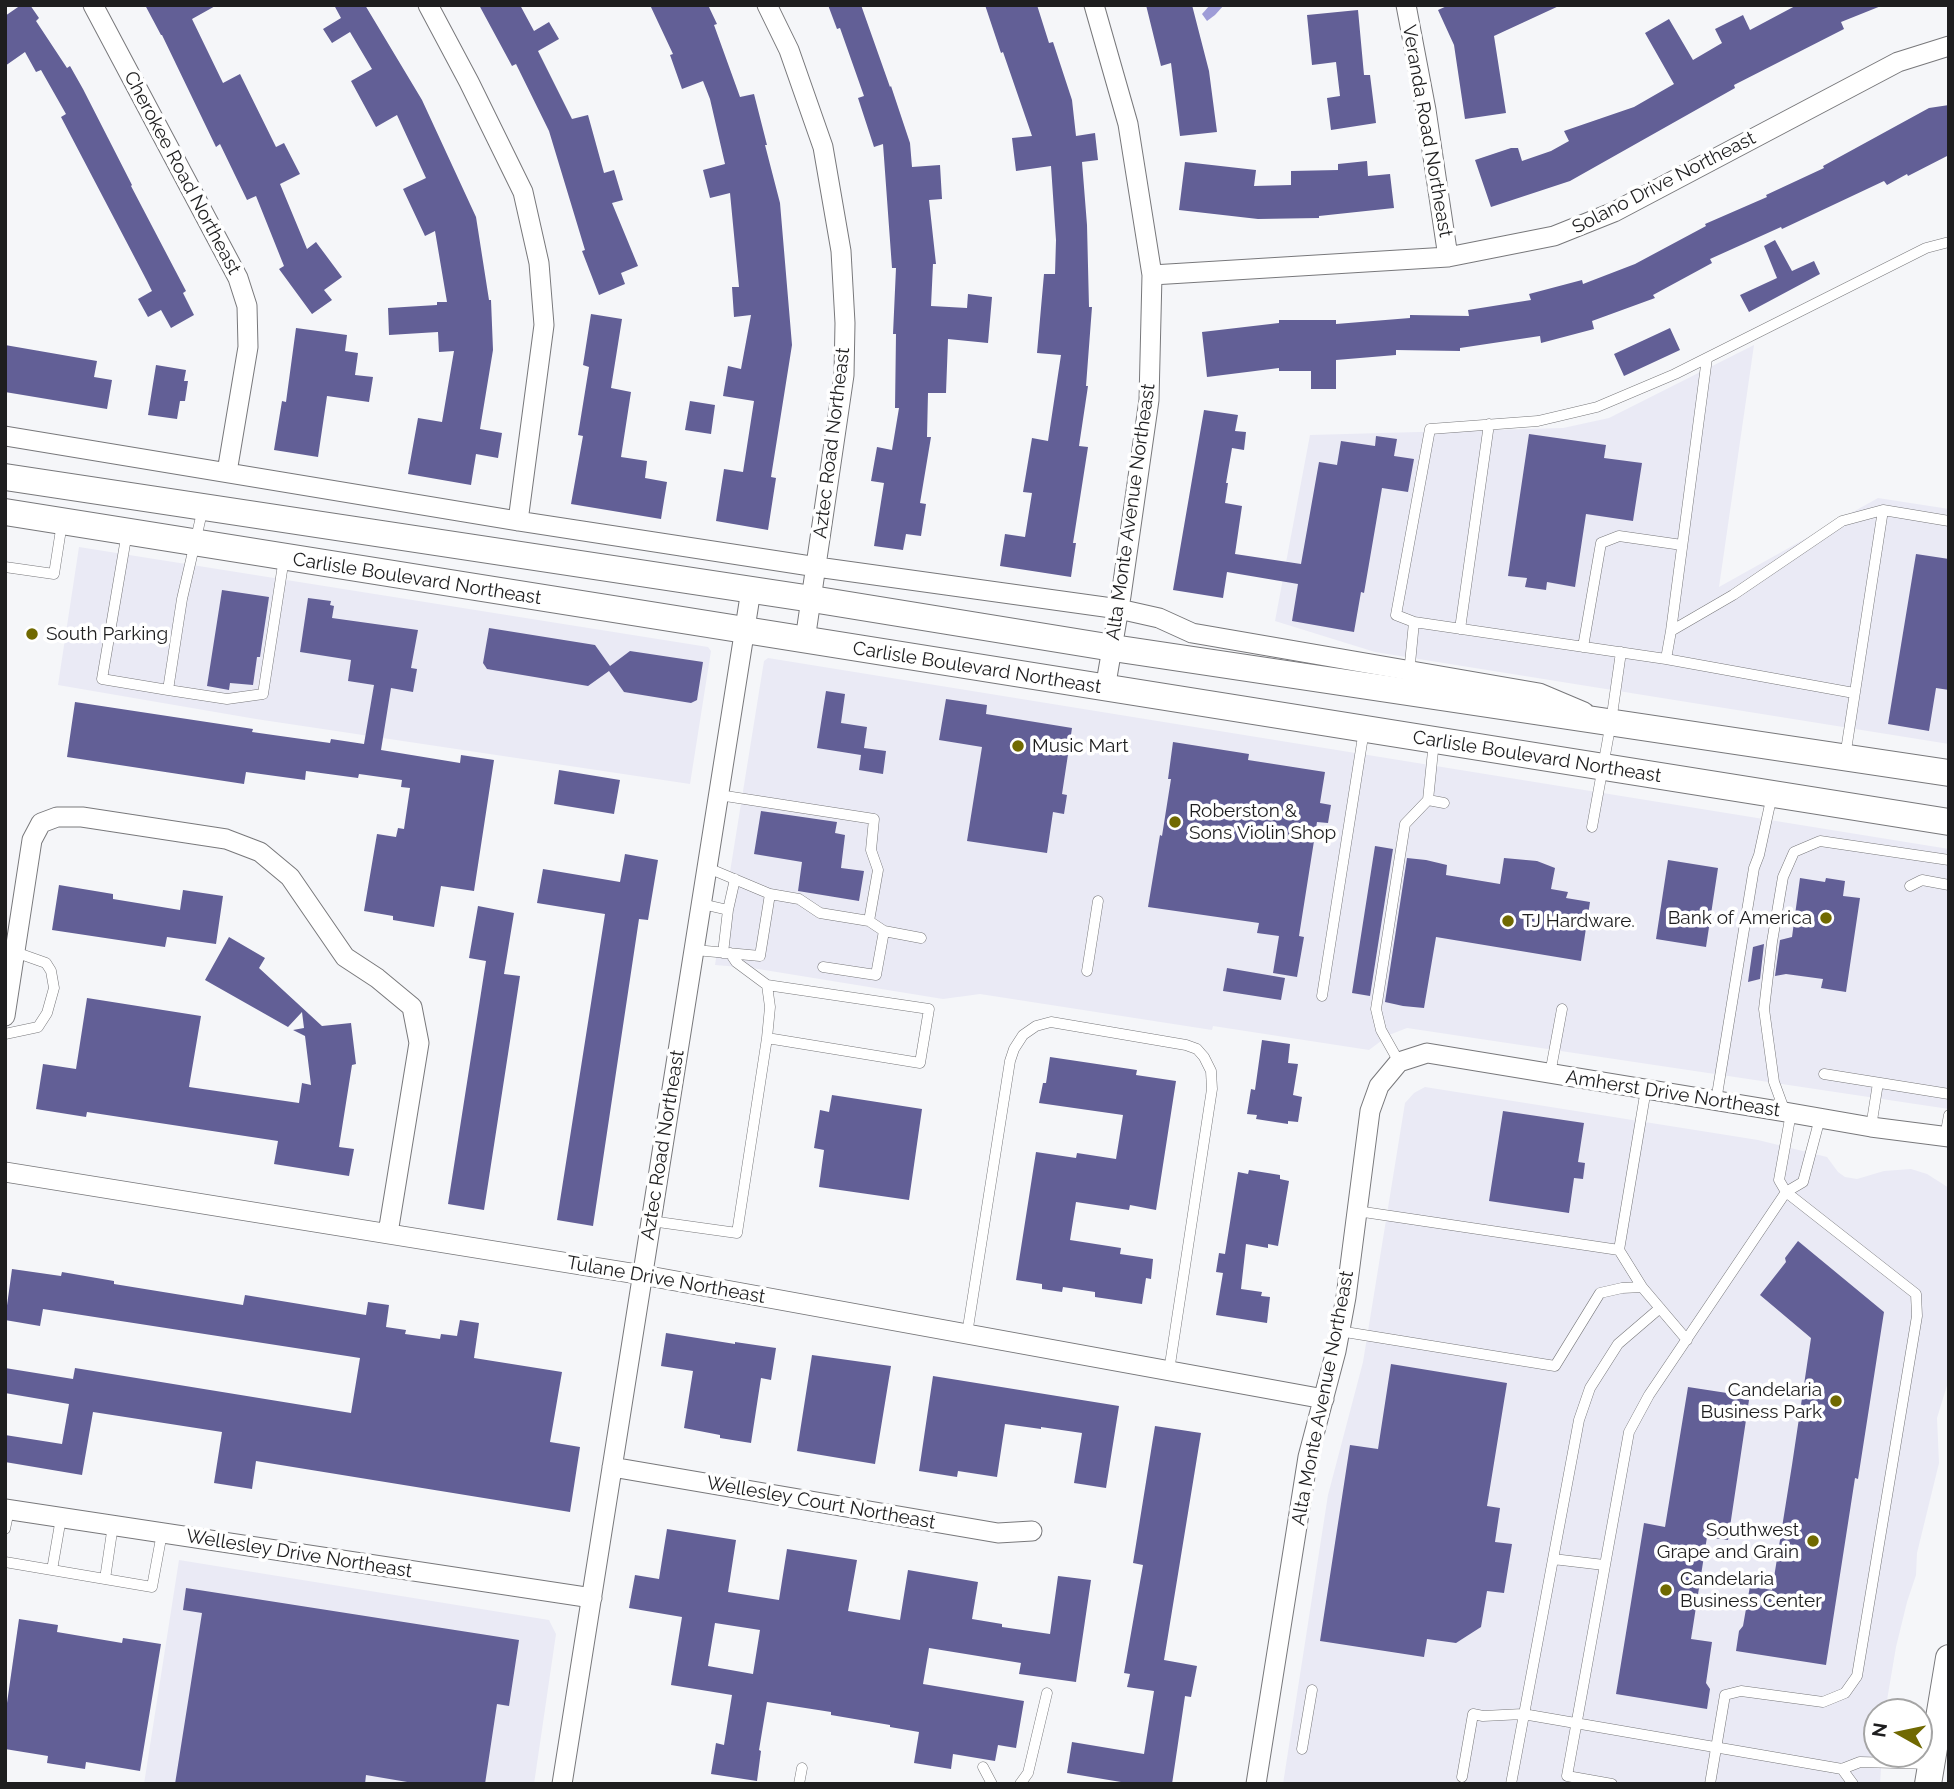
<!DOCTYPE html>
<html>
<head>
<meta charset="utf-8">
<style>
	body { margin:0 }
	#map { position:relative; width:1954px; height:1789px; overflow:hidden; background:#f5f6f9; font-family:Raleway,sans-serif }
	canvas { display:block }
	.frame { position:absolute; inset:0; border:7px solid #1e1e1f; pointer-events:none }
	.north { position:absolute; left:1863px; top:1698px; width:70px; height:70px; box-sizing:border-box; background:#fff; border:2px solid #a5a5a5; border-radius:50%; rotate:279deg; font-size:19px; font-weight:700; line-height:28px; text-align:center; color:#1e1e1f }
	.north::after { content:''; display:block; margin:auto; width:24px; height:32px; background:#706901; clip-path:polygon(50% 0,100% 100%,50% 72%,0 100%) }
</style>
</head>
<body>
<div id="map">
<canvas width="1954" height="1789"></canvas>
<div class="frame"></div>
<div class="north">N</div>
</div>
<script>
const g = document.querySelector('canvas').getContext('2d');
g.lineJoin = 'round';
function paint(path, color) { g.fillStyle = color; g.fill(path, 'evenodd'); }
const shape = rows => new Path2D(rows.map(r => 'M' + r).join(''));
function trace(path, color, width, dash) { g.strokeStyle = color; g.lineWidth = width; g.lineCap = dash ? 'butt' : 'round'; g.setLineDash(dash || []); g.stroke(path); }
function drawText(font, color, halo, rows, align = 'center') {
  g.font = font + ' Raleway,sans-serif'; g.lineWidth = 7; g.setLineDash([]); g.textBaseline = 'middle'; g.strokeStyle = halo; g.fillStyle = color; for (const [text, x, y, turn = 0] of rows) {
    g.save(); g.translate(x, y); g.rotate((+turn || 0) * Math.PI / 180); g.textAlign = isNaN(turn) ? turn : align; if (halo) g.strokeText(text, 0, 0); g.fillText(text, 0, 0); g.restore();
  }
}
const built = shape([
	[1754,345,1719,587,1878,498,1949,509,1949,744,1375,652,1275,621,1310,435,1563,428,1609,418],
	[79,547,708,647,711,651,690,784,256,719,58,685],
	[768,658,1949,849,1949,1109,1407,1028,1389,1035,1369,1050,1213,1026,1212,1030,980,994,943,999,752,968,715,965,764,661],
	[1425,1087,1758,1140,1827,1157,1838,1172,1845,1177,1857,1179,1884,1171,1911,1169,1927,1174,1949,1188,1949,1379,1937,1418,1939,1463,1917,1553,1916,1575,1907,1602,1896,1647,1885,1712,1877,1712,1877,1754,1882,1754,1880,1784,1283,1784,1328,1495,1363,1362,1405,1103,1414,1093],
	[179,1560,549,1620,556,1634,534,1784,144,1784]
]);
const water = shape([
	[1210,5,1224,5,1215,15,1207,21,1202,14]
]);
const building = shape([
	[21,5,30,5,39,18,36,21,67,68,70,66,83,89,132,185,131,186,186,291,183,293,194,315,171,328,161,310,148,317,138,299,152,291,147,281,61,117,66,114,41,70,36,72,25,52,5,66,5,16],
	[145,5,217,5,192,19,223,83,240,74,276,147,284,143,300,174,280,184,307,249,316,242,342,277,324,290,332,300,312,314,279,269,284,266,256,196,247,200,220,144,216,147,162,35,161,35],
	[334,5,365,5,422,100,476,217,489,300,491,300,493,350,480,429,502,433,498,458,476,454,471,485,408,474,418,418,442,422,454,351,439,352,438,332,389,335,388,308,437,305,437,302,447,302,435,231,425,236,403,189,426,178,397,115,376,127,351,81,372,69,350,32,332,43,323,29,341,18],
	[479,5,520,5,534,31,549,22,559,39,538,51,572,119,588,115,604,173,614,170,623,200,612,203,638,266,621,273,625,284,599,295,582,251,585,250,549,131,516,64,512,66],
	[650,5,708,5,717,24,714,25,740,97,754,94,767,145,765,145,780,203,792,345,771,477,776,478,768,530,716,521,724,469,743,472,754,401,723,396,728,366,741,369,751,315,734,317,732,287,739,287,730,193,710,198,703,170,725,164,710,99,703,81,682,89,670,55,673,54],
	[828,5,861,5,890,87,891,86,910,143,912,167,940,165,942,199,929,200,936,264,933,264,931,306,967,308,968,294,992,297,988,343,948,339,946,393,928,393,927,437,931,437,920,503,926,504,921,536,906,534,903,550,874,546,884,483,871,481,877,447,892,450,899,408,895,408,896,334,893,334,896,268,892,268,883,144,874,147,858,98,864,96,840,28,837,29],
	[985,5,1037,5,1049,43,1053,42,1072,100,1076,136,1095,133,1098,160,1082,162,1087,225,1089,307,1092,307,1086,386,1088,386,1079,446,1088,447,1073,543,1076,543,1071,577,1000,566,1005,534,1025,537,1032,493,1023,492,1032,438,1048,441,1061,355,1037,353,1044,274,1055,274,1056,240,1051,166,1016,171,1012,138,1032,136,1003,52,1001,53],
	[1146,5,1192,5,1209,71,1217,132,1180,136,1171,63,1161,66],
	[1449,5,1561,5,1494,36,1506,113,1465,119,1454,45,1438,10],
	[1797,5,1881,6,1841,22,1844,29,1734,85,1735,88,1570,181,1491,207,1475,160,1511,148,1518,148,1522,161,1551,151,1569,141,1564,131,1634,107,1674,84,1645,33,1669,19,1693,60,1722,43,1715,29,1743,15,1750,30],
	[1358,10,1364,75,1370,75,1376,123,1331,130,1327,98,1340,96,1336,62,1312,65,1307,15],
	[1949,105,1949,155,1908,176,1907,174,1887,185,1884,181,1782,229,1781,227,1710,259,1712,263,1653,295,1655,298,1592,321,1594,329,1541,343,1540,336,1460,348,1460,351,1396,350,1396,355,1336,360,1336,389,1311,389,1311,371,1279,371,1279,368,1207,377,1202,332,1279,323,1279,320,1336,320,1336,324,1410,318,1410,315,1469,316,1468,310,1531,300,1529,294,1582,280,1583,284,1635,264,1706,226,1705,224,1767,197,1766,195,1824,168,1823,166,1929,108],
	[1367,161,1368,176,1390,174,1394,208,1319,216,1319,218,1258,219,1179,210,1185,162,1256,170,1254,186,1291,185,1291,171,1338,170,1338,164],
	[1775,240,1792,271,1814,261,1820,274,1749,312,1740,295,1777,278,1764,246],
	[591,314,622,319,611,388,631,392,621,457,647,461,645,478,667,482,661,519,571,504,583,436,578,435,589,367,583,365],
	[296,328,347,335,345,351,358,353,355,375,373,377,369,402,327,396,318,457,274,450,282,401,286,402],
	[1670,328,1680,350,1624,376,1614,354],
	[5,345,97,361,94,377,112,380,107,409,5,392],
	[156,365,186,370,184,381,188,381,185,401,180,401,177,419,148,415],
	[690,401,715,405,711,434,685,430],
	[1204,410,1238,415,1235,431,1246,432,1244,450,1232,448,1226,483,1228,483,1225,503,1242,506,1235,554,1301,564,1319,462,1337,465,1341,441,1375,446,1376,436,1397,439,1394,456,1414,459,1408,492,1382,488,1364,593,1361,592,1354,632,1292,621,1298,584,1227,572,1223,598,1173,590],
	[1529,434,1606,445,1604,458,1642,463,1633,521,1586,514,1575,587,1547,582,1546,590,1525,587,1527,578,1508,576],
	[1916,554,1949,559,1949,690,1936,688,1929,731,1888,724],
	[222,590,269,597,260,657,257,657,253,685,230,683,229,690,207,686],
	[308,598,331,601,330,605,334,606,332,618,418,630,411,668,417,669,413,692,391,688,381,750,460,763,461,755,494,760,474,891,441,886,434,927,393,920,393,916,364,911,377,834,396,837,398,828,404,829,410,788,401,787,402,780,359,774,358,778,306,771,305,780,246,772,244,784,67,757,75,702,253,729,252,732,330,743,331,739,364,744,374,685,348,681,351,660,300,652],
	[489,628,595,645,610,666,630,651,703,662,697,700,691,703,624,692,609,671,588,686,487,669,483,663],
	[826,691,845,694,841,723,867,727,864,748,886,751,883,774,859,770,861,755,817,748],
	[946,699,987,705,986,714,1072,728,1062,794,1067,795,1064,814,1053,812,1047,853,967,841,982,747,939,740],
	[1173,742,1249,754,1248,760,1325,772,1320,803,1331,805,1328,823,1317,822,1299,936,1304,937,1297,977,1273,973,1279,936,1257,933,1259,923,1148,907,1160,835,1162,836,1171,779,1168,779],
	[559,770,620,780,614,814,554,804],
	[761,811,837,822,835,833,845,835,841,868,864,871,859,901,798,891,802,862,754,854],
	[1375,846,1393,849,1370,996,1352,993],
	[625,854,658,860,648,920,639,919,593,1226,557,1220,605,914,537,903,543,869,620,882],
	[1407,858,1426,860,1447,865,1446,875,1500,884,1504,858,1537,861,1555,868,1551,889,1568,892,1566,898,1590,902,1581,961,1436,937,1424,1008,1403,1006,1385,1002],
	[1668,860,1718,868,1706,947,1656,939],
	[1800,878,1825,882,1826,878,1845,881,1843,896,1860,898,1846,992,1821,988,1823,979,1786,974,1775,976,1780,940,1792,937],
	[59,885,113,894,113,899,180,910,183,890,223,896,216,944,167,937,165,947,52,930],
	[478,906,514,913,504,974,520,976,484,1210,448,1204,486,961,469,958],
	[229,937,265,958,259,968,322,1026,351,1023,356,1064,352,1065,339,1147,354,1149,349,1176,274,1164,278,1141,87,1112,86,1117,36,1109,43,1064,76,1069,87,998,201,1016,189,1087,299,1103,302,1083,311,1085,305,1036,293,1030,304,1028,302,1012,288,1027,205,980],
	[1764,944,1760,979,1748,982,1753,947],
	[1227,968,1285,978,1281,1000,1223,991],
	[1262,1040,1290,1044,1288,1063,1298,1064,1293,1095,1302,1097,1298,1122,1288,1121,1288,1124,1256,1119,1257,1115,1247,1114,1251,1089,1255,1090],
	[1050,1057,1137,1070,1136,1075,1176,1081,1156,1210,1130,1205,1129,1210,1076,1202,1070,1240,1121,1248,1120,1254,1153,1259,1151,1279,1146,1278,1142,1304,1095,1297,1095,1292,1063,1287,1062,1292,1042,1289,1042,1284,1016,1280,1036,1152,1076,1158,1077,1153,1116,1159,1123,1115,1039,1103,1043,1083,1046,1083],
	[832,1095,922,1109,909,1200,819,1187,824,1150,814,1148,820,1110,829,1112],
	[1503,1111,1584,1123,1578,1162,1585,1163,1583,1179,1574,1178,1569,1213,1489,1201],
	[1249,1170,1280,1175,1280,1179,1289,1181,1278,1246,1268,1244,1268,1248,1246,1244,1241,1289,1262,1292,1261,1296,1270,1297,1267,1323,1216,1315,1223,1273,1216,1272,1219,1253,1225,1254,1238,1172,1248,1174],
	[1798,1241,1884,1312,1858,1479,1855,1478,1826,1665,1736,1651,1739,1631,1743,1626,1750,1586,1772,1590,1792,1465,1811,1338,1760,1295,1786,1262,1785,1258],
	[12,1269,61,1276,62,1272,114,1281,114,1284,243,1305,245,1295,366,1315,368,1302,389,1305,386,1327,406,1330,405,1334,440,1339,441,1334,457,1336,460,1320,479,1323,474,1358,562,1372,550,1442,580,1447,570,1512,256,1461,252,1489,214,1483,222,1432,93,1412,82,1475,5,1462,5,1435,62,1444,69,1404,5,1393,5,1368,73,1379,75,1368,351,1413,360,1358,43,1309,40,1326,5,1320],
	[666,1333,735,1344,735,1342,776,1348,771,1380,761,1378,751,1443,720,1438,720,1435,684,1428,693,1371,661,1366],
	[812,1355,891,1366,875,1464,797,1451],
	[1391,1364,1507,1383,1487,1506,1500,1508,1495,1542,1512,1544,1504,1593,1487,1591,1481,1627,1456,1643,1427,1639,1424,1657,1320,1641,1350,1445,1378,1449],
	[933,1376,1119,1406,1106,1488,1074,1483,1082,1433,1041,1427,1041,1429,1005,1424,997,1477,958,1471,957,1477,919,1471],
	[1688,1387,1727,1393,1729,1397,1749,1400,1728,1540,1707,1537,1691,1639,1712,1642,1706,1683,1710,1689,1707,1709,1616,1694,1644,1523,1665,1527],
	[1155,1426,1201,1433,1164,1660,1197,1666,1191,1697,1185,1696,1172,1784,1133,1784,1067,1773,1072,1742,1144,1754,1154,1691,1127,1687,1130,1674,1124,1673,1143,1565,1133,1563],
	[667,1529,736,1540,728,1592,779,1600,787,1549,857,1560,848,1611,900,1620,908,1570,978,1582,972,1619,1002,1624,1002,1627,1050,1634,1058,1576,1091,1580,1076,1682,1019,1674,1021,1663,929,1648,923,1684,1024,1701,1016,1748,998,1745,995,1761,953,1754,951,1769,914,1763,919,1732,890,1727,890,1725,831,1715,831,1712,767,1702,759,1750,761,1751,757,1781,711,1774,716,1743,724,1745,732,1695,671,1685,682,1617,629,1608,635,1575,659,1579],
	[715,1623,760,1630,753,1674,708,1666],
	[186,1588,519,1640,509,1706,497,1704,485,1784,419,1784,366,1775,365,1784,175,1784,202,1613,183,1610],
	[19,1619,58,1625,57,1632,122,1643,123,1638,161,1644,140,1771,86,1762,85,1769,47,1763,48,1756,5,1749,5,1717]
]);
const lane = shape([
	[1949,242,1926,248,1675,374,1597,407,1538,421,1430,429,1396,615,1414,622,1666,659,1671,631,1733,595,1842,521,1883,510,1949,521],
	[127,532,102,679,168,690,182,599,203,508],
	[5,567,54,574,62,523],
	[1460,629,1489,424],
	[1671,631,1707,358],
	[1583,647,1601,543,1619,536,1682,545],
	[1666,659,1854,693],
	[1409,674,1414,622],
	[168,690,227,699,263,694,284,558],
	[1845,757,1883,510],
	[719,795,874,819,871,850,878,870,869,921,820,913,799,899,770,894],
	[1428,800,1444,803],
	[1592,827,1611,722,1621,652],
	[1910,886,1922,880,1949,885],
	[702,904,728,910,735,879],
	[869,921,884,931,921,938],
	[695,950,760,956,770,894,708,868],
	[723,953,728,910],
	[730,953,736,962,767,985,929,1009,920,1063,767,1038],
	[823,967,876,975,884,931],
	[1087,971,1098,901],
	[1322,996,1364,730],
	[5,1034,38,1027,47,1013,54,988,51,971,46,963,15,952],
	[1399,1062,1381,1030,1376,1009,1405,824,1428,800,1434,741],
	[1550,1074,1562,1009],
	[1824,1074,1949,1094],
	[1716,1101,1754,868,1759,855,1772,795],
	[1785,1112,1774,1082,1764,1009,1772,942,1783,877,1794,852,1820,841,1949,860],
	[1791,1113,1779,1180,1786,1192,1803,1182,1820,1118],
	[1871,1127,1878,1083],
	[1945,1137,1949,1115],
	[1357,1211,1619,1250],
	[651,1221,737,1233,767,1038,770,1007,767,985],
	[1642,1287,1619,1250,1646,1089],
	[1339,1331,1555,1366,1600,1293,1622,1288,1642,1287,1687,1340],
	[967,1334,1010,1061,1014,1049,1023,1035,1036,1026,1051,1022,1186,1045,1197,1049,1204,1057,1211,1071,1212,1089,1169,1371],
	[5,1529,9,1510],
	[1553,1559,1604,1565],
	[5,1562,152,1587,162,1533],
	[52,1570,61,1518],
	[105,1579,113,1525],
	[1302,1749,1312,1690],
	[983,1767,992,1784],
	[1462,1777,1473,1714,1483,1716,1523,1714,1842,1769],
	[799,1784,802,1768],
	[1020,1784,1028,1773,1047,1693],
	[1511,1784,1579,1420,1590,1388,1618,1344,1660,1308],
	[1612,1784,1567,1776,1629,1432,1649,1395,1786,1192,1916,1294,1917,1316,1857,1676,1845,1693,1823,1702,1741,1691,1725,1695,1710,1784],
	[1853,1784,1842,1769,1860,1762,1931,1764]
]);
const street = shape([
	[93,5,238,278,247,306,248,347,227,472],
	[428,5,469,82,523,192,539,263,544,325,518,521],
	[767,5,789,50,823,147,841,251,845,323,844,375,805,640],
	[1094,5,1128,124,1152,275,1149,400,1121,596,1105,689],
	[1406,5,1426,110,1448,257],
	[1152,275,1448,257,1554,236,1614,212,1898,62,1949,46],
	[5,436,518,521,817,567,1119,609,1159,618,1192,633,1539,693,1584,712],
	[5,1016,32,840,41,823,57,817,82,817,226,839,260,852,290,877,345,957,377,978,412,1007,419,1043,388,1233],
	[5,1172,643,1275,1324,1399],
	[612,1467,998,1533,1032,1531],
	[5,1509,592,1598],
	[562,1784,751,590],
	[1256,1784,1308,1457,1336,1351,1346,1297,1370,1111,1379,1086,1399,1062,1427,1053,1785,1112,1871,1127,1949,1137]
]);
const secondary = shape([
	[5,477,812,599,1113,648,1949,773],
	[5,512,1949,822],
	[1928,1784,1949,1658]
]);
const markers = [
	[32,634,7,"#706901"],
	[1018,746,7,"#706901"],
	[1175,822,7,"#706901"],
	[1826,918,7,"#706901"],
	[1508,921,7,"#706901"],
	[1836,1401,7,"#706901"],
	[1813,1541,7,"#706901"],
	[1666,1590,7,"#706901"]
];
const streetNames = [
	["Veranda Road Northeast",1427,131,80],
	["Cherokee Road Northeast",182,173,62],
	["Solano Drive Northeast",1664,183,-27],
	["Aztec Road Northeast",832,443,-83],
	["Alta Monte Avenue Northeast",1131,512,-82],
	["Carlisle Boulevard Northeast",417,579,9],
	["Carlisle Boulevard Northeast",977,668,9],
	["Carlisle Boulevard Northeast",1537,757,9],
	["Amherst Drive Northeast",1673,1094,9],
	["Aztec Road Northeast",663,1145,-81],
	["Tulane Drive Northeast",666,1280,10],
	["Alta Monte Avenue Northeast",1323,1398,-79],
	["Wellesley Court Northeast",821,1503,10],
	["Wellesley Drive Northeast",299,1554,9]
];
const poiNames = [
	["South Parking",46,634],
	["Music Mart",1032,746],
	["Roberston &",1189,811],
	["Sons Violin Shop",1189,833],
	["Bank of America",1812,918,"right"],
	["TJ Hardware.",1522,921],
	["Candelaria",1822,1390,"right"],
	["Business Park",1822,1412,"right"],
	["Southwest",1799,1530,"right"],
	["Grape and Grain",1799,1552,"right"],
	["Candelaria",1680,1579],
	["Business Center",1680,1601]
];
paint(built, '#eaeaf5');
paint(water, '#9e9cd7');
paint(building, '#625f96');
trace(lane, '#78787b', 11);
trace(street, '#78787b', 21);
trace(secondary, '#78787b', 28);
trace(lane, '#fff', 10);
trace(street, '#fff', 19);
trace(secondary, '#fff', 26);
for (const [x, y, r, color] of markers) { const dot = new Path2D(); dot.arc(x, y, r, 0, 2 * Math.PI); g.fillStyle = color; g.fill(dot); trace(dot, '#fff', 2.5); }
drawText('19px', '#1e1e1f', '#fff', streetNames);
drawText('19px', '#1e1e1f', '#fff', poiNames, 'left');
</script>
</body>
</html>
